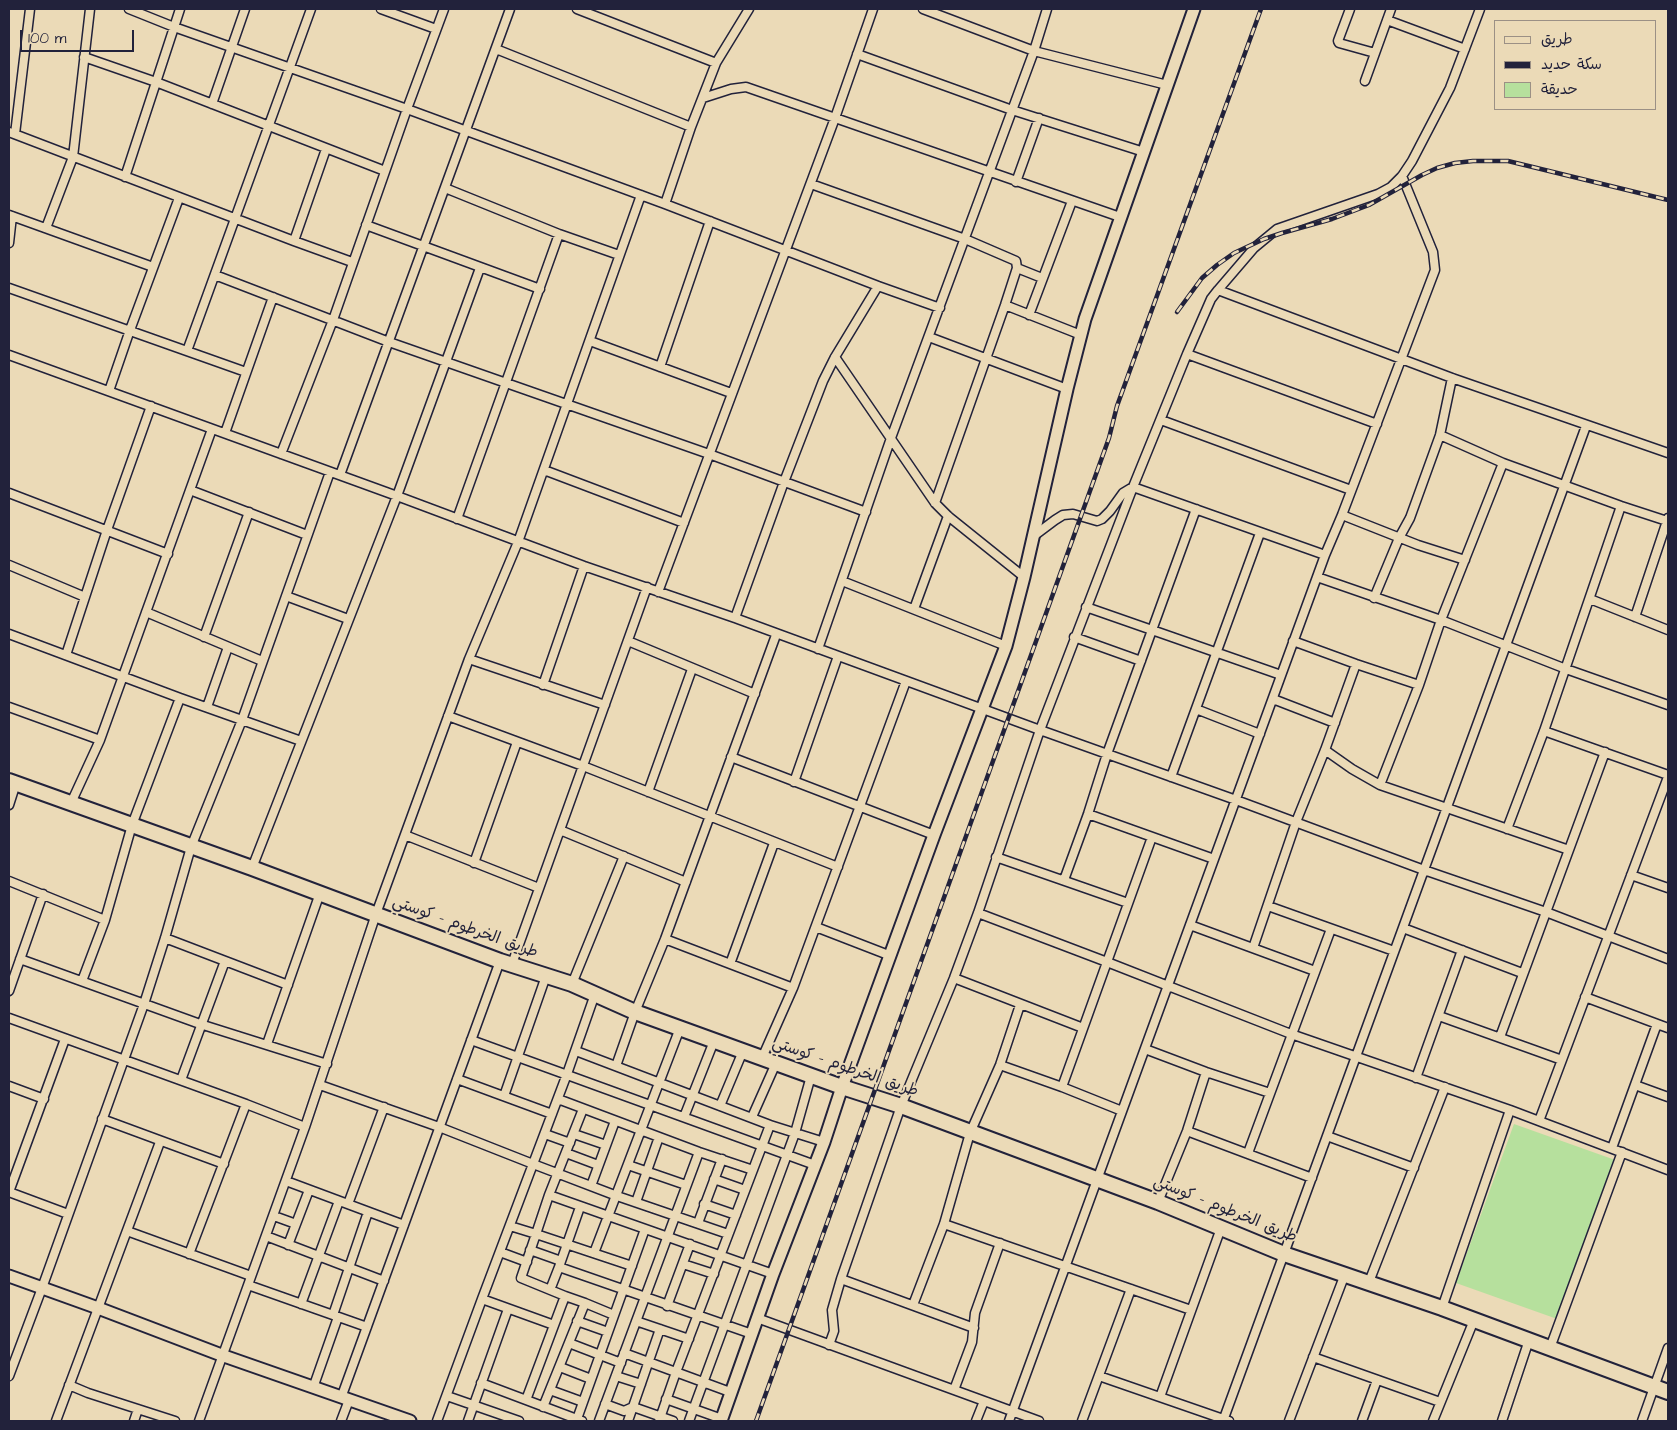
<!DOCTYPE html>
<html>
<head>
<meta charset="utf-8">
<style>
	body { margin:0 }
	#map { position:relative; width:1677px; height:1430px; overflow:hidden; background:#ebdab7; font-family:"Architects Daughter","Playpen Sans Arabic",sans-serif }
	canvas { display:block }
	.frame { position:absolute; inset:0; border:10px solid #22223b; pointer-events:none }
	.legend { position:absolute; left:1494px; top:20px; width:162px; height:90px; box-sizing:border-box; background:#ebdab7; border:1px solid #9b9085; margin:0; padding:6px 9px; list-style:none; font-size:15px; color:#22223b }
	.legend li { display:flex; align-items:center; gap:10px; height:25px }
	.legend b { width:25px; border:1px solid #9b9085 }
	.scale { position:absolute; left:20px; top:30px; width:114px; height:22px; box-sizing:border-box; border:2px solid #22223b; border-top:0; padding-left:6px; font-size:15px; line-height:18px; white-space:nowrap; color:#22223b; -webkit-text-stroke:4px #ebdab7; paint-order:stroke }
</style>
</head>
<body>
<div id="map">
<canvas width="1677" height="1430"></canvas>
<div class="frame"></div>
<ul class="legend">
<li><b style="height:6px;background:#ebdab7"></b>طريق</li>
<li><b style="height:6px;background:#22223b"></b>سكة حديد</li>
<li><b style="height:14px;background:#b6e09d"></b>حديقة</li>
</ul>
<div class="scale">100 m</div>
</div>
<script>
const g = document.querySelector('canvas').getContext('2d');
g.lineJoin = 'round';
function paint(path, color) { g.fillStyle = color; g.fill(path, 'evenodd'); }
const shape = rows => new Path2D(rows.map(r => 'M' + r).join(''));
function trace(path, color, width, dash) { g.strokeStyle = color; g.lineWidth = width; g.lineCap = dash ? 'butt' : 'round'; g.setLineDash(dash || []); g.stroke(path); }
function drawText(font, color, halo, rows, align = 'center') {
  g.font = font + ' "Architects Daughter","Playpen Sans Arabic",sans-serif'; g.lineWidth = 4; g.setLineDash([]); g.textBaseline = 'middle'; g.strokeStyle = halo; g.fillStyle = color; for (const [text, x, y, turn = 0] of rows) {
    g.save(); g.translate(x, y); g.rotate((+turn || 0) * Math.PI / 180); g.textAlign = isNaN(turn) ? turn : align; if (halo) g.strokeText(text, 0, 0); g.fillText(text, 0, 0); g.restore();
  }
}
const green = shape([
	[1514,1124,1618,1161,1560,1320,1456,1283]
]);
const street = shape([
	[129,9,174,27,407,109,665,204,878,286,940,308],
	[381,9,436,29],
	[577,9,716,63],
	[923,9,1034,51,1167,85],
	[1350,9,1338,41,1339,43,1375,53],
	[1387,20,1465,49],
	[496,49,691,127],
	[857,54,1012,110,1144,152],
	[84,57,156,82,385,171],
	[1365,81,1391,9],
	[703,98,731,89,746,87,1120,217],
	[212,104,245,9],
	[9,132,294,241,352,262],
	[15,134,30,9],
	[125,177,180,9],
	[1016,182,1039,118],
	[811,184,965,239,1016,261,1017,268,1005,305,935,503],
	[445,188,559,234,619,255],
	[665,204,691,127,716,63,749,9],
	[9,215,153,267],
	[366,225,540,289],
	[46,228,73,157,90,9],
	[294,241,326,149],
	[9,243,12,216],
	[1017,268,1042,278],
	[215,275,389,342,709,454,866,512],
	[9,288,246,372],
	[1218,290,1254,248,1277,229,1378,194,1391,187,1402,176,1412,161,1450,88,1480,9],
	[1005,305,1081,335],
	[1029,315,1072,201],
	[929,337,1067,389],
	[590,341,731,393],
	[187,351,311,9],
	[1187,354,1377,424],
	[9,355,397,496,584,566,735,618,1040,730,1236,800,1424,870,1546,912,1668,959],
	[835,357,935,503,948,516,1024,577],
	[660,367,710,221],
	[109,391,130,330,179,198],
	[1161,420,1351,490],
	[225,433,273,297],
	[1440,435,1503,463,1621,506,1667,521],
	[281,454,333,320,407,109,444,9],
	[544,470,684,523],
	[340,475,510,9],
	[190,490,307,535],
	[9,493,168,554],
	[1342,515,1418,545,1465,560],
	[457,519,559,234],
	[1035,535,1055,520,1063,515,1073,514,1097,521,1102,519,1110,511,1123,493,1133,487,1325,555],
	[9,565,85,597],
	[1317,577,1441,620,1566,669,1668,705],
	[842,581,1006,646],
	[658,592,835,118,873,9],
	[286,596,348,619],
	[1374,598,1399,538,1410,518,1440,435,1452,378],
	[1590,599,1668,630],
	[1086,607,1281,675],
	[914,609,948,516],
	[146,612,262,661],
	[1635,617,1668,518],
	[735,618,784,482,823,381,835,357,878,286],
	[9,634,180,698,301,741],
	[204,637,249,512],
	[1074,637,1141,661],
	[628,641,755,694],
	[1293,641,1356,664,1419,685],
	[818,649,891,438,1034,51,1047,9],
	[66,655,107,530,151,406],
	[469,659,605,705],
	[543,685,584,566],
	[1273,699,1335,723],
	[9,707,100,740],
	[207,707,228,647],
	[1196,709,1260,734],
	[448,716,583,766,838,867],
	[1544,731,1668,775],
	[1325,750,1352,769,1380,785,1569,850],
	[731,757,934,835],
	[1171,777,1260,533],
	[794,782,838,656],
	[1380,785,1419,685,1441,620,1503,463],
	[648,792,692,669],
	[71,803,100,740,212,429],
	[9,805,16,783],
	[1088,814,1214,859],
	[1507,829,1544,731,1621,506],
	[560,830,686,882],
	[405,835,539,888],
	[996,857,1128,903],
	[474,863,517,742],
	[252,868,397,496,480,268],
	[1631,875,1668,888],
	[1064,880,1088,814,1107,754,1196,509],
	[9,881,105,920],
	[1268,906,1394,951],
	[978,913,1107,962,1291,1034,1510,1110,1668,1170],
	[1190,925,1315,971],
	[816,927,891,956],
	[1403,928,1522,973],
	[165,938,288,985],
	[665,939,793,988],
	[1253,948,1296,822,1325,750,1356,664],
	[20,959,200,1024,327,1064],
	[512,964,647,587],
	[730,964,774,843],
	[954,978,1083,1028],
	[82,981,105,920,132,825,180,698],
	[572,984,624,856],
	[9,991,43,894],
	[1585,997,1668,1028],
	[1439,1016,1562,1060],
	[9,1018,246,1104,305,1127],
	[1500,1037,1605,752],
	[471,1040,815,1165],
	[267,1044,320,893],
	[1145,1049,1206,1072,1270,1093],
	[576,1051,770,1125,824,1142],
	[762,1058,793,988,906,681],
	[1000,1065,1062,1087,1122,1111],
	[616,1066,635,1012,665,939,776,635],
	[1416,1078,1462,950],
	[457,1079,552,1114],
	[181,1080,225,961],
	[320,1085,439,1127,533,1164,617,1196,728,1234],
	[1635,1085,1668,1097],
	[9,1086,44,1099],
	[1062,1087,1152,837],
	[504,1096,546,976],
	[558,1099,699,1152,753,1170],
	[720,1106,743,1051],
	[583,1109,549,1195,773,1274],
	[684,1117,714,1041],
	[752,1117,776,1063],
	[102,1119,224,1164],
	[1539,1121,1668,777],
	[1187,1131,1312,1178],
	[545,1134,570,1143],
	[574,1134,606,1145],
	[1327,1136,1414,1168],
	[1612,1148,1657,1024],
	[566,1153,598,1165],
	[1248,1153,1331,929],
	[628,1165,686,1185],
	[714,1179,745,1190],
	[286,1181,404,1225],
	[591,1186,615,1121],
	[9,1192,65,1039],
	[9,1192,68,1214],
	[636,1202,659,1137],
	[1158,1202,1187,1131,1206,1072],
	[348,1204,384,1107],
	[704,1204,736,1215],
	[580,1207,559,1267,752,1334],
	[274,1216,296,1224],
	[698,1223,722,1159],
	[944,1224,1191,1310],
	[510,1226,536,1234,549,1195],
	[127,1231,251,1276],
	[266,1236,384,1281],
	[288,1245,309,1190],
	[530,1250,561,1261],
	[500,1252,527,1262],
	[594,1253,680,1028],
	[189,1254,246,1104],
	[683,1264,714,1274],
	[841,1279,974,1328],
	[1369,1282,1445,1087],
	[248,1285,367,1327],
	[550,1290,559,1267],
	[565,1296,521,1278,536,1234,632,1266],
	[482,1299,554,1325],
	[301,1304,339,1201],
	[913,1305,944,1224,970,1133,1000,1065,1020,1005],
	[667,1306,690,1244],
	[1442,1308,1510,1110],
	[333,1315,368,1212],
	[757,1318,1039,1421],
	[577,1321,608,1332],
	[636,1321,689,1339],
	[569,1343,621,1363],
	[829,1345,834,1331,832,1310,841,1279,901,1106,954,978,978,913,1040,730,1133,487,1187,354,1211,299,1218,290,1452,378,1668,453],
	[1550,1348,1622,1152],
	[624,1353,730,1392],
	[1313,1357,1440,1402],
	[560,1367,591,1379],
	[9,1376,42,1288,144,1004,165,938,191,847,242,720,330,472],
	[616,1376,641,1384],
	[1099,1376,1229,1421],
	[481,1383,582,1421],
	[69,1385,88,1393,175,1421],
	[313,1388,338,1317],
	[550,1390,583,1402],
	[954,1390,972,1342,975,1313,1000,1243],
	[447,1396,519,1421],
	[1160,1397,1221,1228],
	[341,1398,500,961],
	[666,1399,722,1419],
	[526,1400,565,1296,585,1303],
	[605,1404,624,1411,633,1407,639,1409,673,1421],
	[543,1407,585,1303,614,1315],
	[577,1419,645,1229],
	[56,1421,160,1142],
	[134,1421,138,1409],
	[199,1421,305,1127,376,914,469,659,518,542,641,195],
	[341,1421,349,1400],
	[437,1421,482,1299,567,1074,595,994],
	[468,1421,508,1309],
	[599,1421,699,1152],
	[628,1421,660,1329],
	[659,1421,676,1372,770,1125],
	[689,1421,795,1133,811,1076],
	[976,1421,984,1401],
	[1009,1421,1325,555,1342,515,1435,270,1433,252,1402,176],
	[1082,1421,1131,1289],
	[1223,1421,1586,426],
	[1289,1421,1345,1274],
	[1362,1421,1377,1380],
	[1433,1421,1474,1320],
	[1502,1421,1529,1340],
	[1642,1421,1668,1348]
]);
const secondary = shape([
	[9,1276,98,1308,224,1356,410,1421],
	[721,1421,773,1274,824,1142,842,1087,934,835,1006,646,1024,577,1067,389,1085,319,1194,9]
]);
const highway = shape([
	[9,781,252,868,500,961,572,984,635,1012,842,1087,901,1106,1158,1202,1284,1254,1442,1308,1668,1392]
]);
const rail = shape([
	[1177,312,1202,278,1217,265,1234,253,1264,239,1282,233,1332,219,1369,205,1422,175,1437,168,1455,163,1473,161,1508,161,1668,200],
	[756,1421,1109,438,1117,406,1261,9]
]);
const streetNames = [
	["طريق الخرطوم - كوستي",465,928,20],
	["طريق الخرطوم - كوستي",845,1068,19],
	["طريق الخرطوم - كوستي",1225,1210,22]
];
paint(green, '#b6e09d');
trace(street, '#22223b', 11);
trace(secondary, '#22223b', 15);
trace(highway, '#22223b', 18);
trace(street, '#ebdab7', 8);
trace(secondary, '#ebdab7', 11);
trace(highway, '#ebdab7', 14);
trace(rail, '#22223b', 4.5);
trace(rail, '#ebdab7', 2.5, [8]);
drawText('16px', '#22223b', '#ebdab7', streetNames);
</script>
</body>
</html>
